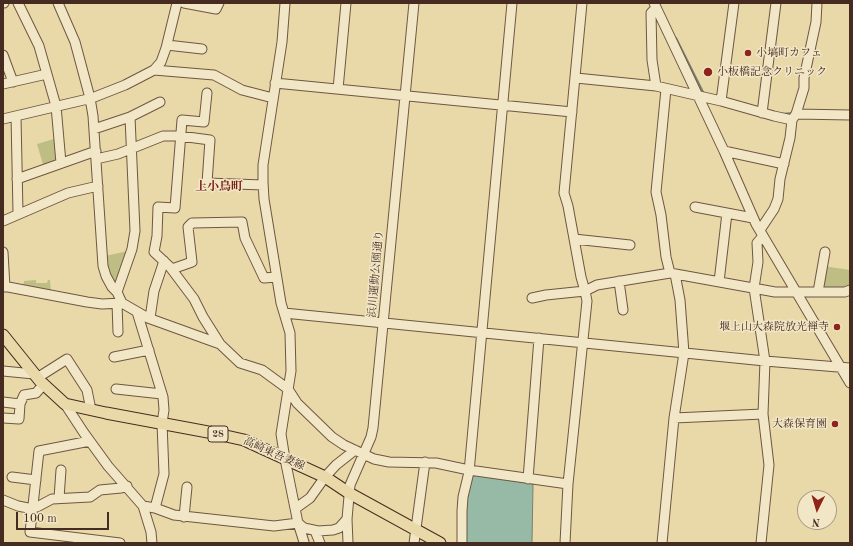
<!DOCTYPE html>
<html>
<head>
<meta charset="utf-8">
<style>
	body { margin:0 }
	#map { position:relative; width:853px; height:546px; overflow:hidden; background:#e9d9a8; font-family:"Old Standard TT",serif }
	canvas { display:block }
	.frame { position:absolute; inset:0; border:4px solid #462b21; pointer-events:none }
	.north { position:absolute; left:797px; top:490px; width:40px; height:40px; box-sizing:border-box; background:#f1e6c6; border:1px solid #ad9b84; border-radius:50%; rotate:185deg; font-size:11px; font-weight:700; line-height:16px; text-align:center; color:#462b21 }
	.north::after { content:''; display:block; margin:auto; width:14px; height:18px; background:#8f2418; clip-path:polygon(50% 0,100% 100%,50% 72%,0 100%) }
	.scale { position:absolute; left:16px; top:512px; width:93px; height:18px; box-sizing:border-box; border:2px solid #462b21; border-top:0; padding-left:5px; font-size:12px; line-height:14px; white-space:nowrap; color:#462b21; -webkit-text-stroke:3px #f1e6c6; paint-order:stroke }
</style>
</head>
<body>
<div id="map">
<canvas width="853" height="546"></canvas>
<div class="frame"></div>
<div class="north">N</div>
<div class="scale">100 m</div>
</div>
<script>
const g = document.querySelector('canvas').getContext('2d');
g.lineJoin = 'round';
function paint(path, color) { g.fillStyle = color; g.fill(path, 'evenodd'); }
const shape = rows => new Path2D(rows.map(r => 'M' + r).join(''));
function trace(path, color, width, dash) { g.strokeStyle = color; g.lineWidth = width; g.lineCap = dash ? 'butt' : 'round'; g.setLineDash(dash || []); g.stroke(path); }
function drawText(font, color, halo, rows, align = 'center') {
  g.font = font + ' "Old Standard TT","Noto Serif JP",serif'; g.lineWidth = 3; g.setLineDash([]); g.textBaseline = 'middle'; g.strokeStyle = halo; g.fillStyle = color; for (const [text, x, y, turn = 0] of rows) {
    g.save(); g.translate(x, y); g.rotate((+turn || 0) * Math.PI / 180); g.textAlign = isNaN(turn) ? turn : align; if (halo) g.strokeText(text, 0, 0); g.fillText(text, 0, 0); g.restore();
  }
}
const green = shape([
	[57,138,59,160,44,168,37,144],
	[128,251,117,285,114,286,109,277,105,256],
	[823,266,850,270,850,288,821,289],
	[36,280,36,283,47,283,48,280,50,280,51,292,23,287,24,281]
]);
const water = shape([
	[471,474,533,484,532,543,464,543,464,512,471,474]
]);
const stream = shape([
	[676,38,704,94],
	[781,114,793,113]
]);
const minor = shape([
	[3,3,4,3],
	[18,3,39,46,56,106,61,163],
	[58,3,75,42,90,98,93,116,103,266,106,276,112,287,117,292,122,303],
	[184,3,216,9,219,3],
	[285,3,282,42,263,165,263,182,264,199,281,303,290,333,291,371,281,434,285,459,298,523,304,542],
	[654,3,724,151,756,224,850,383],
	[167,45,202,49],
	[3,55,13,82],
	[154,70,214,75,242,90,273,98],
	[576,78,656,86,721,101,774,116,792,120],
	[275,83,572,112],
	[3,84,47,74],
	[656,86,652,60,651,13,656,8],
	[338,89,346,3],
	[666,89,656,192,661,215,666,257,670,273],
	[207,93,204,122,182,120,175,208,158,207,157,236,154,252,170,267,194,299,203,317,220,344],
	[721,101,734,3],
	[762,113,776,3],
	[796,114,850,115],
	[16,116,18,213],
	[3,119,92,98,125,85,154,70,161,62,166,48,177,3],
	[94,129,130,117,160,102],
	[724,151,784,164],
	[96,159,118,154,163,136,180,136,210,140,207,183,263,185],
	[17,179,96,151],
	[695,207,753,218],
	[3,221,68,193,98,186],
	[760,230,774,209,778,199,780,179,790,138,792,120,796,114,804,88,804,78,816,22,817,3],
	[574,239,630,245],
	[3,252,5,287],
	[172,269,192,262,188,227,192,223,242,222,245,238,264,278,276,277],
	[619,281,623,310],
	[719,282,727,213],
	[3,286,87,302,102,304,122,303,148,318,220,344,240,363,262,370,288,389,297,403,332,437,344,445,374,459,389,462,436,463,469,470,568,484],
	[117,292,132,249,135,231,130,117],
	[818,292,825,252],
	[532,298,546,295,585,291,597,285,670,273,775,292,845,292,850,290],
	[117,303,118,332],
	[137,312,163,397,164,410,162,423,164,474,155,508],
	[284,313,765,361,850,368],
	[150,318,154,291,164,261],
	[114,357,149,350],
	[3,371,34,374],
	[37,378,67,359,87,390,91,410],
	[116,389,162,394],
	[3,402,20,404],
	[65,404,84,433,108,466,143,506,151,532,152,543],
	[3,418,19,419,20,404,24,395,36,393,44,384],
	[674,418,763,414],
	[90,441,39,451,30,532,120,543],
	[12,477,36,480],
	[528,479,539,338],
	[59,498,61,470],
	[3,500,18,506,28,508,37,507,52,499,90,497,100,490,121,488,127,486],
	[143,506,155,508,174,515,274,526,298,523,304,528,318,531,333,530,339,528,347,519],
	[296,508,310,498,325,477,336,465,355,450],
	[184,517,187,487],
	[315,531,320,543],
	[348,543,347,519,350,485,371,437,373,428,414,3],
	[414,543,425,462],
	[462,543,462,511,463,497,469,472,512,3],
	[565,543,568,484,587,301,585,291,581,277,568,206,564,193,582,3],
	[662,543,674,418,684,353,680,300,675,274],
	[761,543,769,465,763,414,765,361,754,288,758,262,757,243,763,236]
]);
const major = shape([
	[3,335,40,381,65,404,106,413,208,432,244,440,325,477,349,493,440,543]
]);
const markers = [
	[748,53,4,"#8f2418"],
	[708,72,5,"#8f2418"],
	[837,327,4,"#8f2418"],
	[835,424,4,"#8f2418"]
];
const shields = [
	[218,434,20]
];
const shieldNames = [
	["28",218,434]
];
const poiNames = [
	["小塙町カフェ",756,53],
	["小板橋記念クリニック",717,72],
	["堰上山大森院放光禅寺",829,327,"right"],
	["大森保育園",827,424,"right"]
];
const streetNames = [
	["浜川運動公園通り",376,274,-85],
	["高崎東吾妻線",274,454,24]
];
const neighbourhoodNames = [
	["上小鳥町",219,187]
];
paint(green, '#bebd83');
paint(water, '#97baa6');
trace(water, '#778171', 1);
trace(stream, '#778171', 2);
trace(minor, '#6f5643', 11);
trace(major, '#462b21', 13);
trace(minor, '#f1e6c6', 9);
trace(major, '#e9d9a8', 11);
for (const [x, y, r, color] of markers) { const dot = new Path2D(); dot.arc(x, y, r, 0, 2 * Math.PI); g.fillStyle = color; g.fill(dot); trace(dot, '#f1e6c6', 1.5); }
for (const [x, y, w] of shields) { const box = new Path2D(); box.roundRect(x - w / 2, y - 8, w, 16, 3); g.fillStyle = '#f1e6c6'; g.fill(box); trace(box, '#462b21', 1); }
drawText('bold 10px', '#462b21', null, shieldNames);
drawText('11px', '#462b21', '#f1e6c6', poiNames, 'left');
drawText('11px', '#462b21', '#f1e6c6', streetNames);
drawText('bold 12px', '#7a1f14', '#f1e6c6', neighbourhoodNames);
</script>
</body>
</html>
